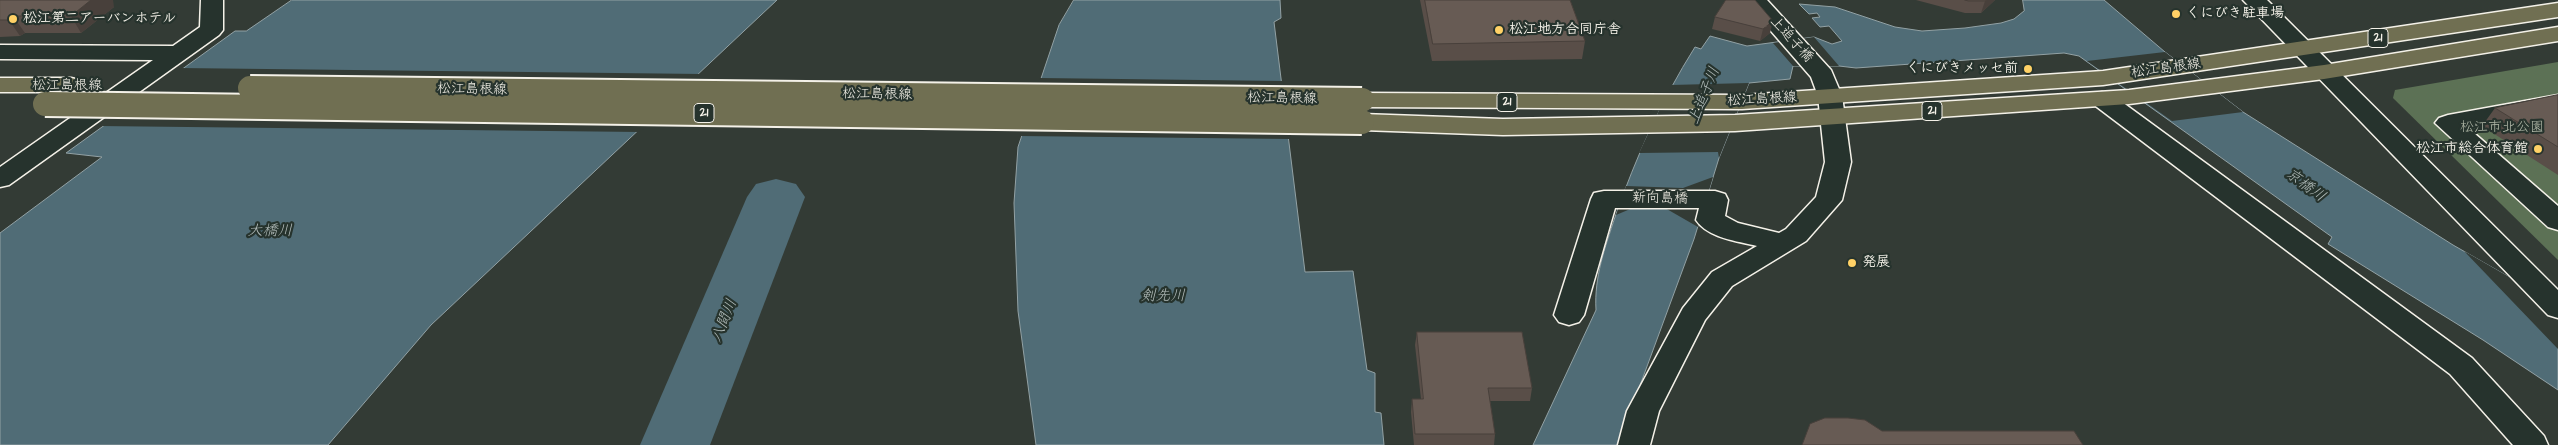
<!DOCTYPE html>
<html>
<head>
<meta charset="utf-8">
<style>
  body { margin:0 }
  canvas { display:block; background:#333b35 }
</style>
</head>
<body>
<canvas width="2558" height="445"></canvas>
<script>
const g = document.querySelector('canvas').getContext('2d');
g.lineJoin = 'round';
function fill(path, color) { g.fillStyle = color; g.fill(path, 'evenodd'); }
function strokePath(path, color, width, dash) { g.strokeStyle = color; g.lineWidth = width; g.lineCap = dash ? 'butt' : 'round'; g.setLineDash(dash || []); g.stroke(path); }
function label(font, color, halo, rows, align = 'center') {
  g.font = font + ' "Architects Daughter","Klee One",sans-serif'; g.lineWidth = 4.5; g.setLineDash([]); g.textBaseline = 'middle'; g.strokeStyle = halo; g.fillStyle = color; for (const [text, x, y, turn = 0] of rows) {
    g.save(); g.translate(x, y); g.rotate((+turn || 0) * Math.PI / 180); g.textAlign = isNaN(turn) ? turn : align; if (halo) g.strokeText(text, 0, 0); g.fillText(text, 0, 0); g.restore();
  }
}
const green = new Path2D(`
  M2558,62V260L2393,98L2395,90Z`);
const water = new Path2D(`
  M292,0H777L431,325L328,445H0V233L102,157L66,153L235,31H246Z
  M1074,0H1280L1281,18L1274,22L1305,272L1353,271L1367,370L1375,373V412L1381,413L1384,445H1036L1018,311L1014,203L1018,147L1059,25Z
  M2023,0H2104L2165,52L2243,112L2453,245L2558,305V390L2483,340L2328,244L2332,237L2079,56L2064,53L1856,68L1839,66H1793L1790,79L1749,83L1719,158L1694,239L1618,445H1533L1596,310C1594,277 1605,248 1615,217C1636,157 1661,101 1695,47L1701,49L1710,36L1747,46L1814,37L1832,44L1842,41L1829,26L1820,27L1812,18L1820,17L1817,13L1809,14L1799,4L1835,7L1895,27L1922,31L1965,28L2001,23L2014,19L2024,11Z`);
const pier = new Path2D(`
  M1814,37L1839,66H1793L1773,43Z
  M2165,52L2243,112L2172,121L2087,61Z
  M179,68L702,74L640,132L98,126Z
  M1040,78L1283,81L1291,139L1019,136Z
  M1749,83L1719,158L1718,152L1639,153L1671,85Z
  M1713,177L1698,227L1665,208L1635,207L1616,215L1626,186L1683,188Z
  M2464,251L2558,305V349Z`);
const river = new Path2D(`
  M776,179L796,184L805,197L710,445H640L747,197L756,184Z`);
const minor = new Path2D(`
  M201,0H223V30L219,35L9,185L0,187V167L153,60L0,59V45L173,46L200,27Z
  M1744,0H1767L1831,70L1842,96L1851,162L1842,200L1806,241L1732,286L1705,320L1659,411L1650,445H1618L1627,411L1683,308L1712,272L1757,246C1737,241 1708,238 1696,220L1699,208H1615L1584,315L1579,322L1569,325L1559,322L1554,315L1591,199L1594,193L1604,191H1715L1725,194L1728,200L1725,216L1738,223L1779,233L1786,229L1816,197L1825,162L1818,96L1811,77Z
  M2243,0H2267L2558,290V318L2548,315Z
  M2102,92L2111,94L2472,358L2544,436L2548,445H2513L2450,374L2093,104L2090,99L2093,94Z
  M2558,95V109L2467,127L2558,206V230L2548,227L2435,123L2439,118L2448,115Z`);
const major = new Path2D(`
  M2558,3V17L2103,85L1742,109L1362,107L1353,105L1350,100L1353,95L1362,93L1742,95L2103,71Z
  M2558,27V41L2324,79L2129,104L1735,131L1503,135L1362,130L1353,127L1349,122L1353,117L1362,114L1503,119L1735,115L2129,90L2324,65Z
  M0,78H71L80,80L83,85L80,90L71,92H0Z`);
const majorBridge = new Path2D(`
  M250,88L1362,100
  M45,104L1362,122`);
const wall = new Path2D(`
  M0,0L114,7L81,33H25L20,36L0,37Z
  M1420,0H1570L1585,41L1582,59L1432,61Z
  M1726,0L1770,33L1760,41L1712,29L1715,17Z
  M1916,0H1995L1981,13H1965Z
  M2558,95V175L2482,126L2495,108Z
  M1417,332L1532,388L1530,401H1490L1495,434L1494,445H1414L1411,412L1412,399H1421L1415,345Z`);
const shadedWall = new Path2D(`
  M91,0H113L114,7L81,33L71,16Z
  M1987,0H1995L1981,13L1985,1Z
  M13,16L25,33L20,36L9,20Z
  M1773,21L1770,33L1760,41L1763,29Z`);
const building = new Path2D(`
  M0,0H91L71,16H13L9,20H0Z
  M1425,0H1570L1585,41L1433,44Z
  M1726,0H1755L1773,21L1763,29L1715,17Z
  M1965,0H1987L1985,1H1969Z
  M2558,95V147L2495,108Z
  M1417,332H1522L1532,388H1488L1495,434H1415L1412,399H1423Z
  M1825,418H1848L1865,420L1882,431H2074L2083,445H1802L1810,424Z`);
const markers = [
  [2176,14,5,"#ffd166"],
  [13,19,5,"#ffd166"],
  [1499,30,5,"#ffd166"],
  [2028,69,5,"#ffd166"],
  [2538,149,5,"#ffd166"],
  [1852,263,5,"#ffd166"]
];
const shields = [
  [2378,38,20],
  [1507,102,20],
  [1932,111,20],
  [704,113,20]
];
const shieldNames = [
  ["21",2378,38],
  ["21",1507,102],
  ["21",1932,111],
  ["21",704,113]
];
const poiNames = [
  ["くにびき駐車場",2186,14],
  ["松江第二アーバンホテル",23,19],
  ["松江地方合同庁舎",1509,30],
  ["くにびきメッセ前",2018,69,"right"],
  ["松江市総合体育館",2528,149,"right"],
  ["発展",1862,263]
];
const streetNames = [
  ["上追子橋",1791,40,48],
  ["松江島根線",2166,69,-8],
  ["松江島根線",67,86],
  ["松江島根線",472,90,1],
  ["松江島根線",877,95,1],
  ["松江島根線",1282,99,1],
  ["松江島根線",1762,100,-3],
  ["新向島橋",1660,199,1]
];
const parkNames = [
  ["松江市北公園",2502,128]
];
const waterNames = [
  ["上追子川",1705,96,-68],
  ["京橋川",2305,186,36],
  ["大橋川",270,232],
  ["剣先川",1163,297],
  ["八間川",725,321,-68]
];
fill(green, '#5c7155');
fill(water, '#506c76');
strokePath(water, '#92a1a4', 1);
fill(pier, '#333b35');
fill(river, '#506c76');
strokePath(minor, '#f4f1e8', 3);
strokePath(major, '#f4f1e8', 3);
fill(minor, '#26332d');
fill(major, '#706f52');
strokePath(majorBridge, '#f4f1e8', 28, []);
strokePath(majorBridge, '#706f52', 24);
fill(wall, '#594e48');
fill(shadedWall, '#48403b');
fill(building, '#675b54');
strokePath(building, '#48403b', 1);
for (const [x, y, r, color] of markers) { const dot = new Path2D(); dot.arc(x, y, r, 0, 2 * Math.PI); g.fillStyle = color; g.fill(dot); strokePath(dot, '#26332d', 2); }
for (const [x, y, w] of shields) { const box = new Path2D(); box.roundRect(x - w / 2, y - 9.5, w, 19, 4); g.fillStyle = '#26332d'; g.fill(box); strokePath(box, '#f4f1e8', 1); }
label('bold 12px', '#f4f1e8', null, shieldNames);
label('bold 14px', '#f4f1e8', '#26332d', poiNames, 'left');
label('14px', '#f4f1e8', '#26332d', streetNames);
label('14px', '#b7bead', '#26332d', parkNames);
label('italic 15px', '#b2bcba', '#26332d', waterNames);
</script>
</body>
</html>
